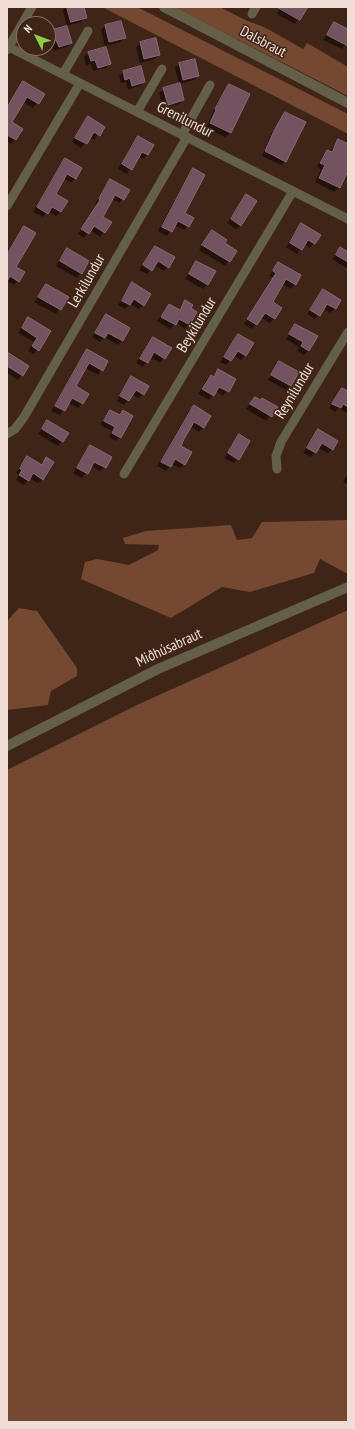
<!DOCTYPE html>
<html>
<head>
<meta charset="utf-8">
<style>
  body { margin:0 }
  #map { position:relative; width:355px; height:1429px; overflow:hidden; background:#3f2518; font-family:"PT Sans Narrow",sans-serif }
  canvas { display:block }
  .frame { position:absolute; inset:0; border:8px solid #f0ded6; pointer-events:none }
  .north { position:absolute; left:16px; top:16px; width:40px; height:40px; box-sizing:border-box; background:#3f2518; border:1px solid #866f64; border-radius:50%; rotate:312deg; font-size:11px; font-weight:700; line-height:16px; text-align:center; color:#f0ded6 }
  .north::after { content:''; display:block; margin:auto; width:14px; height:18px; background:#8dce44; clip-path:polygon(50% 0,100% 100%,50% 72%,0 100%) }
</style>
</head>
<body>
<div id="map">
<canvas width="355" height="1429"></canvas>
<div class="frame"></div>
<div class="north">N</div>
</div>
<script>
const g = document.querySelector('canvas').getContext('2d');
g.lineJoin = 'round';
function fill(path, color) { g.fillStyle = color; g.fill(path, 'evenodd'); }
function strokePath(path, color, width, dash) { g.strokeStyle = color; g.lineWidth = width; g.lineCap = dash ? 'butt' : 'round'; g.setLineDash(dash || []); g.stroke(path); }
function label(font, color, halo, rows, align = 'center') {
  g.font = font + ' "PT Sans Narrow",sans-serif'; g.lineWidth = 3; g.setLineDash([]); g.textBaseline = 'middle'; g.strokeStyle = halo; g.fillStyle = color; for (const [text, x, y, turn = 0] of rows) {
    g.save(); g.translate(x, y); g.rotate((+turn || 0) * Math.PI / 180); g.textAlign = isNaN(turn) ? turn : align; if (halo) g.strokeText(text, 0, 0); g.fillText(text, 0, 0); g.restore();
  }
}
const green = new Path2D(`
  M102,7H137L348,114V134Z
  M174,7H220L243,19L266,28L303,49L307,43L348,67V96Z
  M348,520V572L346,573L320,559L314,573L250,592L222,587L171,618L81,579L85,562L97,559L129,565L158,550L159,545L125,544L123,538L146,531L231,525L237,540L252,538L262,522Z
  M19,608L37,611L77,668V676L51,691L48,705L7,710V621Z
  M348,610V1422H7V770L139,704Z`);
const shadow = new Path2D(`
  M66,7H83L86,17L81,22L67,26L63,10Z
  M280,7H303L306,9L295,24L277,14Z
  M334,23L348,31V41L342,49L323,40Z
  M105,26L125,38L120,42L105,46L101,30Z
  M49,32L71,43L67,47L54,51L52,43L48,44Z
  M155,39L159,55L155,59L140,63L136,48L140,43Z
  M89,53L110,64L106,68L93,71L91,64L86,65L84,57Z
  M194,60L198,75L194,80L179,84L175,68L179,64Z
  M124,72L144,82L140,86L128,90L126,82L121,83L119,76Z
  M24,82L44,94L33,108L23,102L11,123L15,139L11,144L7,141V106Z
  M230,85L249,94L230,133L225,137L206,128L217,102Z
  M164,89L183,100L179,104L163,108L159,93ZM179,101V103L163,107V105Z
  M285,113L286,161L281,165L262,156L270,136Z
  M88,118L104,127L94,140L90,137L81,148L72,142Z
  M138,137L148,155L143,159L139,156L127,174L118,169L134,141Z
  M339,140L348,145V169L339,188L334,192L315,182L321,169L317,167L323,155L327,151L330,152Z
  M65,159L75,178L71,183L63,178L54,194L61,212L56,216L48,211L43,217L33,212L61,163Z
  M194,169L183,214L188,226L184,230L174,225L167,236L158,231L189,174Z
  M110,180L123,199L119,203L112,199L102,217L104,232L100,237L90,230L84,238L78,234L96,205L95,204L106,184Z
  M247,195L241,225L236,229L227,223Z
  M301,224L314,243L310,248L304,244L297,254L286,247Z
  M24,227L15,267L18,281L14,285L7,281V254Z
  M212,231L224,244L236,251L225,266L199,250Z
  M155,247L168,267L164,271L154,265L147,274L139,270Z
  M340,249L348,253V269L332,259Z
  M67,250L88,261L77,278L56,266Z
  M197,262L208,284L203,289L185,279Z
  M278,263L295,284L291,289L282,284L272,303L280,308L274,319L270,323L261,318L252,329L244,324L273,277L269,276Z
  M133,284L144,305L139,309L130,304L125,309L118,305Z
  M46,285L67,297L56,314L34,302Z
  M323,290L335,308L330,313L323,308L315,319L307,314Z
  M185,302L189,309V324L185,329L176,323L170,329L157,321L169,305L179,310Z
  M106,315L122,340L118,345L104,337L100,342L92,337Z
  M28,318L50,332L34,354L28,351L34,342L18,333Z
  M296,325L309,350L304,355L297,351L299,347L286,339Z
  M238,335L245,355L241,360L234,355L226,365L220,362Z
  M154,338L164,358L160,363L150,357L143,367L136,363Z
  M87,351L107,362L98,375L85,368L75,387L82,404L78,408L68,403L60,415L51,411L83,355Z
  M7,355L22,375L18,380L7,373Z
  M279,362L290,385L286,390L268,380Z
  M218,371L234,380L223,396L216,391L209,400L198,394L206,380L211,376L213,377Z
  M131,378L143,394L139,398L132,395L124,405L117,401Z
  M342,389L348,392V414L339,408L335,412L329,408Z
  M255,398L276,407L266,421L246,409Z
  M194,406L203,427L199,432L190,426L179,446L184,464L180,468L172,464L166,471L157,466L189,411Z
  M110,411L119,416L123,412L120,437L116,441L109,437L112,431L100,425Z
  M47,421L62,441L58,446L38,434Z
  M318,430L332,449L328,453L318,448L311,457L303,453Z
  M90,446L105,467L100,471L91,466L82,478L73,473Z
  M227,453L237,460L234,463L224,458Z
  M27,458L40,465L47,458L43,479L38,483L29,478L24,485L16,480L19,475L16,473Z
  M348,473V485L343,482Z`);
const building = new Path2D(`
  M67,7H84L87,18L71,22Z
  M277,7H308L300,20Z
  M121,21L126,38L109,42L105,25Z
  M334,22L348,29V46L327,35Z
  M67,26L72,43L59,47L56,40L52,41L49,31Z
  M156,38L160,55L144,59L140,42Z
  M106,47L111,64L98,68L95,60L91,61L88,52Z
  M195,59L199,76L183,80L179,63Z
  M141,66L145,82L132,86L130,78L125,80L123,71Z
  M23,81L45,94L39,104L27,97L12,122L23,129L16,140L7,135V108Z
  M180,83L184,100L168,105L163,88Z
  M229,84L250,94L231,133L210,123L216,110L215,109Z
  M285,112L306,122L286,162L265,151L274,131Z
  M88,116L105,127L100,136L94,132L87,144L75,138Z
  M138,136L154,145L148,155L142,152L132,170L122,164Z
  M338,139L348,144V171L340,188L319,178L325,165L320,163L327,150L332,152Z
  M65,158L82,168L76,179L67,174L56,194L68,201L61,212L52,207L48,214L37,207Z
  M193,168L205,175L185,213L194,218L189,227L178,221L172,232L162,227Z
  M110,179L130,190L124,200L115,195L103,217L112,222L105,233L94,226L89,234L81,229L100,200L99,199Z
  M246,194L257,201L241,226L231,219Z
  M301,223L321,235L315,244L308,240L302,250L290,243Z
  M24,226L36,233L16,267L25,272L19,282L10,276L7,282V255Z
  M212,230L227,240L225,243L237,251L230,262L202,245Z
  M155,246L175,257L169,268L158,261L152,271L143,265Z
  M340,247L348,252V262L336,255Z
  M67,248L89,261L82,274L60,261Z
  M196,261L216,271L208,285L189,274Z
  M278,262L301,275L296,285L286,279L273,302L282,308L275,319L265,313L257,325L247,319L276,273L273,271Z
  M132,282L151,294L144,306L134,299L130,305L122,301Z
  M46,284L69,297L61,310L38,297Z
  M323,289L341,300L336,309L327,304L320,316L310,310Z
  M185,300L193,305L191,308L197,312L190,325L179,319L176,325L161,317L169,304L180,310Z
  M106,314L130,328L123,341L108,333L105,338L95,333Z
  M28,317L51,331L39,351L32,346L37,338L22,328Z
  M295,324L318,336L309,351L301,346L303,342L289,334Z
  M238,334L254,343L246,356L238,351L231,361L224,357Z
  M153,337L172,348L165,359L154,352L148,363L140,359Z
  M87,349L108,361L103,371L89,363L76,386L89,394L83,404L72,398L65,411L55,406Z
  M7,352L29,366L23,376L7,366Z
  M279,361L299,372L291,386L271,375Z
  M218,369L236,379L229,392L219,387L214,396L202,389L211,375L214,377Z
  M131,376L149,386L144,395L136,390L129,401L120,396Z
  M342,388L348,391V407L343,404L341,408L332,404Z
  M255,397L261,400L262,398L278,407L272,417L250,404Z
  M194,405L211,416L204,428L194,422L184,439L181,446L192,452L185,465L175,459L171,467L161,462Z
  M110,410L120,415L123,410L133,416L121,438L112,433L115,427L104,421Z
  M47,420L69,433L63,442L42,429Z
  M318,429L338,441L333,450L322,443L316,453L307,448Z
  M239,434L250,441L239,460L228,453Z
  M90,445L112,457L106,468L94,462L88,474L77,468Z
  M27,456L42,465L46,457L54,462L43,480L33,473L29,481L19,475L22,470L20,469Z`);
const minor = new Path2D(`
  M252,14L256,7
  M9,47L348,219
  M7,50L32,7
  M63,74L88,31
  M137,112L162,69
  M182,135L210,85
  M7,206L80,83
  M7,434L15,429L24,417L187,137
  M277,469L276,456L281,442L348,332
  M124,474L293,191`);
const tertiary = new Path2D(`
  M164,7L348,103
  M7,746L158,669L348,587`);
const streetNames = [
  ["Dalsbraut",263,42,28],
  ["Grenilundur",185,120,27],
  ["Lerkilundur",87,281,-60],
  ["Beykilundur",197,325,-59],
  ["Reynilundur",295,391,-59],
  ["Miðhúsabraut",169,648,-25]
];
fill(green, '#744831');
fill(shadow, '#0007');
fill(building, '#72535f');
strokePath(building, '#886874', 1);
strokePath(minor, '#645f49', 9);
strokePath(tertiary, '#645f49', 10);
label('15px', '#f0ded6', '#3f2518', streetNames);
</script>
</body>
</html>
